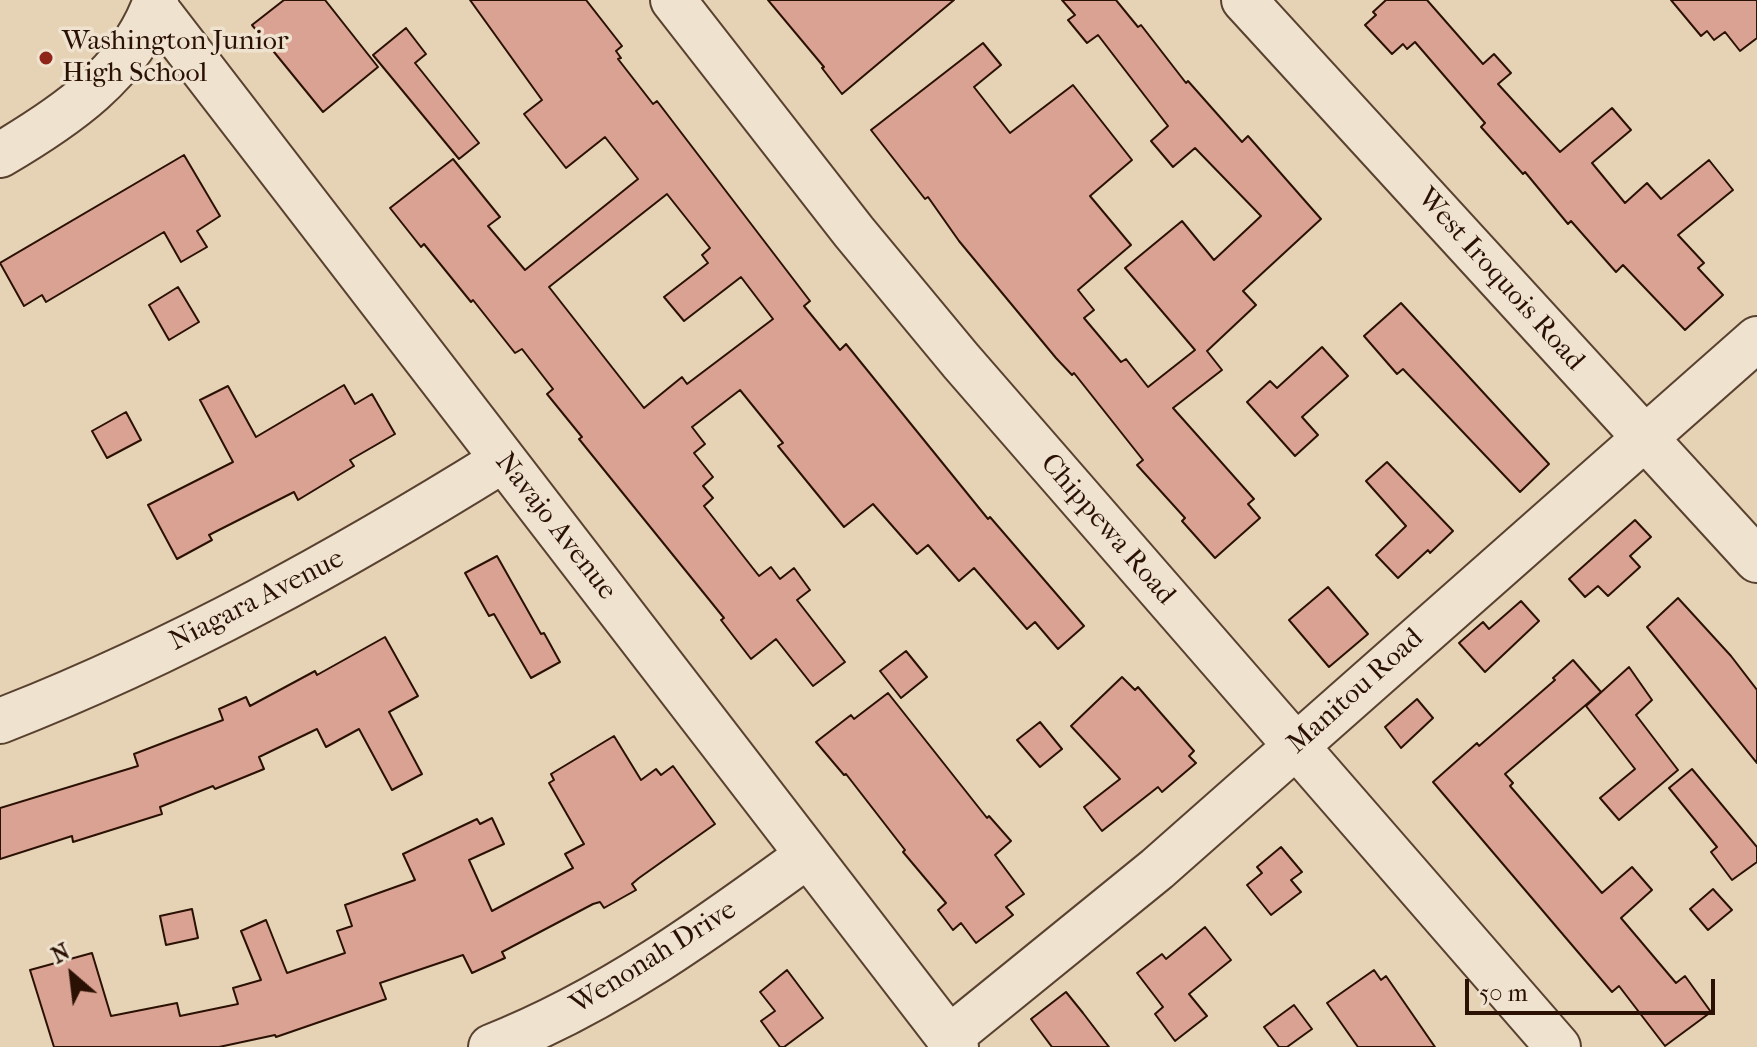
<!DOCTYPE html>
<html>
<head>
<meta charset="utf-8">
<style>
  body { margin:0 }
  #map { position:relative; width:1757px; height:1047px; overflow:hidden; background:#e6d2b5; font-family:"IM FELL French Canon",serif }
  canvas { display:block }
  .north { position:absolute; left:32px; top:935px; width:80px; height:80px; -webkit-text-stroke:6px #efe2cf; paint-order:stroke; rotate:332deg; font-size:22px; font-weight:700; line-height:32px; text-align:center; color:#2a1104 }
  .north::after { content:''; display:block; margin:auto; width:28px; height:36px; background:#2a1104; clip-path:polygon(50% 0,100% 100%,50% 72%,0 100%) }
  .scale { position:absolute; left:1465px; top:979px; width:250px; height:36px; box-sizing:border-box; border:4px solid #2a1104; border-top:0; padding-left:10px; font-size:24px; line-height:28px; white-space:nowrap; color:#2a1104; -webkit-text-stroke:6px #efe2cf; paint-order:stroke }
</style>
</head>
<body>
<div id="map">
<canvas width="1757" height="1047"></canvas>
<div class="north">N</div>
<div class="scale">50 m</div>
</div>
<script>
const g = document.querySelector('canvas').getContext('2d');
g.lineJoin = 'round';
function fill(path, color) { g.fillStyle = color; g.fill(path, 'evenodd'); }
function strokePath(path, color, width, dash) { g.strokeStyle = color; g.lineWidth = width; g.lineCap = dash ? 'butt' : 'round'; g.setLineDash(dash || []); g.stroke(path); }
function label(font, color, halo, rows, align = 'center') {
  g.font = font + ' "IM FELL French Canon",serif'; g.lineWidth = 7; g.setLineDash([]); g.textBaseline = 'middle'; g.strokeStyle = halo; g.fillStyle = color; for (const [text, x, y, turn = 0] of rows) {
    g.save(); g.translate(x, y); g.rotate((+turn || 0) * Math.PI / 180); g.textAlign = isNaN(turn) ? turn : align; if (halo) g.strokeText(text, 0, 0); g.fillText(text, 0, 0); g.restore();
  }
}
const building = new Path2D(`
  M284,0H325L378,67L323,112L252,25Z
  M470,0H586L622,46L616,51L621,58L618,59L653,104L657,101L810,301L804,306L840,350L846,344L988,519L990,517L1084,626L1058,649L1035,622L1027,629L974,568L959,581L928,545L917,554L873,504L844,527L778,446L783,443L740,390L692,427L705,444L694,453L713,477L703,486L713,498L704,506L759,576L771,567L780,579L794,568L810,590L797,600L845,662L813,686L776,639L751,659L721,620L724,618L579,439L582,437L547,394L553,389L522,349L515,353L473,300L471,302L424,244L421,247L390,208L453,159L500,217L488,226L525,270L638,179L605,137L566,168L524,114L542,100ZM667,194L710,248L702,255L708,263L664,297L684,321L741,277L773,319L687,384L682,377L644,408L549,287Z
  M768,0H954L842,94L822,68L824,67Z
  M1062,0H1116L1138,27L1141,25L1186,83L1188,81L1242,142L1248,136L1321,219L1243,291L1256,305L1207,351L1222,370L1173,408L1254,499L1248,504L1260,518L1215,558L1182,521L1185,518L1137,465L1143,460L1074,373L1072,375L1056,358L959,241L928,197L925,199L871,130L983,43L1001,65L974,87L1010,133L1073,85L1132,160L1090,196L1131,245L1078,290L1094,310L1084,318L1121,362L1126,359L1148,387L1195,350L1125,268L1182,221L1214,260L1261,216L1195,148L1173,167L1151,141L1168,126L1098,35L1087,43L1068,20L1075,15Z
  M1386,0H1427L1483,64L1494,54L1511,73L1498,84L1560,152L1612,108L1631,130L1592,163L1625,203L1647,183L1661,199L1709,160L1733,190L1678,235L1704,263L1698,268L1723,295L1685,330L1623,265L1616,272L1571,221L1568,224L1525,172L1523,174L1481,127L1485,123L1415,42L1407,49L1403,44L1392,54L1365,25L1376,15L1373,12Z
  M1671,0H1757V38L1740,51L1725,32L1714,40L1707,31L1701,36Z
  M406,28L426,54L415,63L479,143L459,159L373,55Z
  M184,155L220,216L197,231L207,247L181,262L164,232L46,302L42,295L24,306L0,263Z
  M178,287L199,322L169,340L149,305Z
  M1401,303L1549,464L1520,492L1403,369L1397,374L1364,336Z
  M1322,347L1348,376L1302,417L1318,435L1295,456L1247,402L1270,381L1277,388Z
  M344,385L355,404L372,394L395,434L350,460L354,466L298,500L294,492L209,535L212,540L177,559L148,505L233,462L200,400L228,386L256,437Z
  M126,412L141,440L107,458L92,431Z
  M1387,462L1453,531L1430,553L1428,550L1398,578L1376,555L1406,526L1366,481Z
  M1635,520L1651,537L1630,556L1640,567L1608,596L1598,586L1585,597L1569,579Z
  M497,556L541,634L544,633L560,662L531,678L494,614L489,616L465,573Z
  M1328,587L1368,634L1329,667L1289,620Z
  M1678,598L1731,656L1757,690V763L1647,627Z
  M1521,601L1539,621L1485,672L1459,643L1483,622L1489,629Z
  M385,637L418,696L389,712L422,774L392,790L359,729L326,747L317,729L259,757L264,769L215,789L213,786L160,807L162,814L73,842L72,836L0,859V808L138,766L134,754L223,720L219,709L246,697L250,706L315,671L317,675Z
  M906,651L927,677L901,698L880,671Z
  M1573,660L1601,692L1505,774L1513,783L1510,786L1602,893L1632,867L1652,890L1621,918L1676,983L1685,976L1711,1012L1665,1046L1619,986L1612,992L1433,782L1477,743L1479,746L1555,680L1553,678Z
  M1629,667L1652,700L1636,715L1678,770L1619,820L1600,798L1635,769L1586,706Z
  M1122,677L1135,690L1138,687L1194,751L1189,756L1196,763L1162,792L1158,787L1102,831L1084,807L1120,779L1071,726Z
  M888,693L987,818L989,816L1011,841L995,855L1024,894L1006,907L1013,915L976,943L961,923L953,930L938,910L946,903L903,852L905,850L846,774L844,775L816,742L851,715L854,719Z
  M1417,699L1433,718L1401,748L1385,727Z
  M1040,722L1062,749L1040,767L1017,740Z
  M614,736L641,780L656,769L661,775L673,766L715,824L639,878L632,884L636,890L604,908L600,902L593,904L502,952L505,958L472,973L463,955L380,983L386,999L276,1037L275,1035L219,1047H54L30,970L92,953L111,1016L177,1003L180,1016L238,1004L233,988L261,980L241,931L266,920L287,973L345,953L337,931L352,926L345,905L415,880L403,854L477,819L480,824L492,818L504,844L469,860L492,911L573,868L565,854L584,844L549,783L554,780L551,774Z
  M1692,769L1757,847V862L1732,880L1711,852L1717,847L1669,788Z
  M1281,847L1302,872L1291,880L1301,892L1271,915L1247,885L1262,873L1257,867Z
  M1713,889L1732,910L1708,930L1690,909Z
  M192,909L198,938L166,945L160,916Z
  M1205,927L1231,960L1189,994L1207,1016L1175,1041L1155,1014L1163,1007L1137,973L1162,954L1166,959Z
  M787,970L823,1018L784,1047H780L761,1021L775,1011L760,992Z
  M1374,970L1381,980L1386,976L1435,1047H1358L1327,1003Z
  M1066,992L1083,1013L1109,1047H1052L1031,1019Z
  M1294,1005L1312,1029L1287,1047H1279L1264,1027Z`);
const minor = new Path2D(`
  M673,0L854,232L961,361L1558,1047
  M1244,0L1757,560
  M154,6L956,1047
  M0,155C63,118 131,73 156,0
  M0,721C177,652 342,560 503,460
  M949,1038L1157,869L1757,339
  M491,1047C608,1001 708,928 808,855`);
const markers = [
  [46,58,8,"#8f2418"]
];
const poiNames = [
  ["Washington Junior",62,42],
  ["High School",62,74]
];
const streetNames = [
  ["West Iroquois Road",1500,280,48],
  ["Navajo Avenue",555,527,52],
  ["Chippewa Road",1107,530,49],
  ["Niagara Avenue",257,601,-27],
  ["Manitou Road",1356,692,-42],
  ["Wenonah Drive",654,958,-32]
];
fill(building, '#daa292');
strokePath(building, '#2a1104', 2);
strokePath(minor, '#594130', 48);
strokePath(minor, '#efe2cf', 44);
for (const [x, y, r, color] of markers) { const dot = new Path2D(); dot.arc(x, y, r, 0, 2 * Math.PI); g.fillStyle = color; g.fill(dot); strokePath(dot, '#efe2cf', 3); }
label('28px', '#2a1104', '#efe2cf', poiNames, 'left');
label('28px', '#2a1104', '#efe2cf', streetNames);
</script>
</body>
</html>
